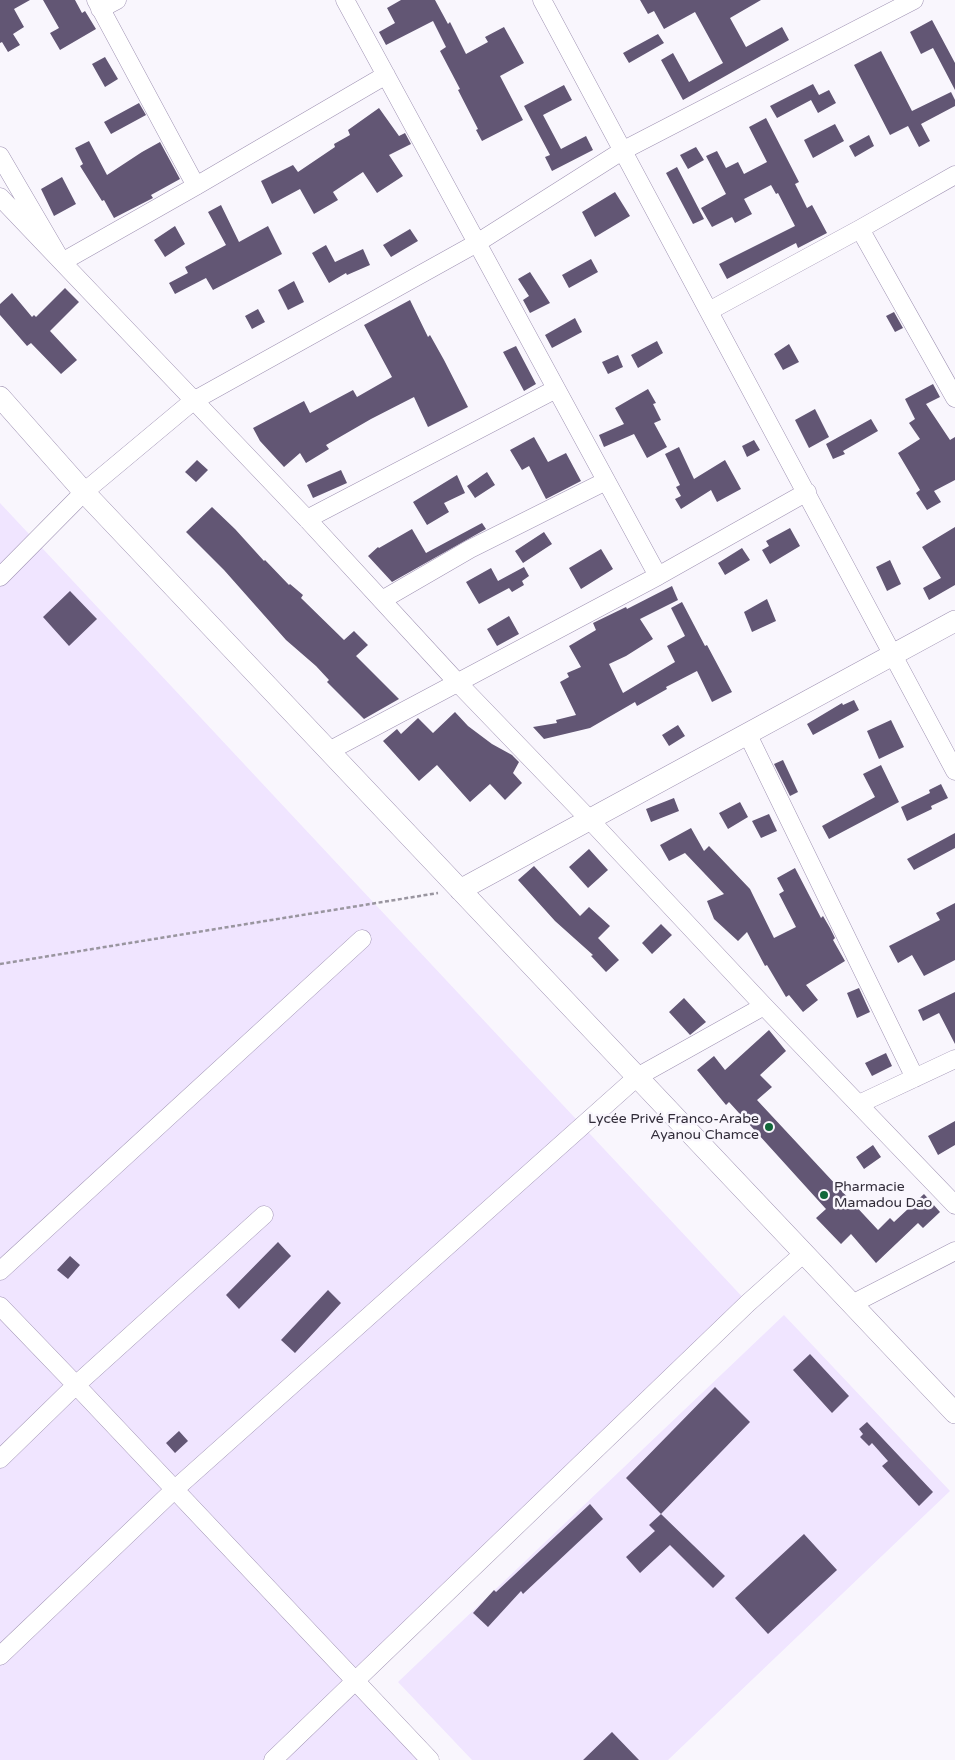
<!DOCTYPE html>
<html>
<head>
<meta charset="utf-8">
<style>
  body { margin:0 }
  canvas { display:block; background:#f9f6fd }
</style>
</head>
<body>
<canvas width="955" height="1760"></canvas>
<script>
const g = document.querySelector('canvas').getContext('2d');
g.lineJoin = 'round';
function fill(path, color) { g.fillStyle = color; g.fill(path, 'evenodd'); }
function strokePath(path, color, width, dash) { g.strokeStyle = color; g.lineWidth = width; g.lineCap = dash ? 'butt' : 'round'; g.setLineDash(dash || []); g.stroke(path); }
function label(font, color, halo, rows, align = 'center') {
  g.font = font + ' "Varela Round",sans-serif'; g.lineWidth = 5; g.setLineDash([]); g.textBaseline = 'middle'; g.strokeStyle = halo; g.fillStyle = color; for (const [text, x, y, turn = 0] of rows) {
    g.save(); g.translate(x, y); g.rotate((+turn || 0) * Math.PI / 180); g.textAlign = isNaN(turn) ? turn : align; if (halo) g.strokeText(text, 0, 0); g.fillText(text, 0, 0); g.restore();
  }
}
const built = new Path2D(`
  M0,503L748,1303L356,1681L430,1760H0Z
  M784,1315L950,1491L668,1760H472L398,1682Z`);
const building = new Path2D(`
  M0,0H30L14,9L24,27L13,34L20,45L8,52L2,42L0,43Z
  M43,0H75L82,13L85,11L96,29L60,50L50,33L59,28Z
  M401,0H435L448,24L450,22L466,54L488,42L485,37L504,27L524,63L500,76L523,120L482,141L476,130L478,129L458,90L460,89L440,51L446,47L433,21L386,45L379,32L395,23L387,8Z
  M640,0H761L730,18L746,47L782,27L789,40L683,100L661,60L673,53L689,82L723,63L695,12L664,29L654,11L648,14Z
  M932,20L955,63V90L933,48L921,54L910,32Z
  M658,34L664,43L629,63L623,53Z
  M881,51L912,111L951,92L955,100V106L921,124L930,141L919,147L908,126L890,135L854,65Z
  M105,57L118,79L105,87L92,64Z
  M813,84L819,95L829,90L836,103L818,113L811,100L777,118L770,106Z
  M564,85L572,100L543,115L561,149L586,136L593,150L552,171L545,157L550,155L524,106Z
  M139,103L146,115L111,134L104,122Z
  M379,108L399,136L405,133L411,144L389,155L403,176L377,193L363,172L333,192L338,200L314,214L300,189L272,204L261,181L293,165L298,172L335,147L334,144L350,135L348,130Z
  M766,118L799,182L795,184L807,208L812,205L827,233L798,248L796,243L727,279L719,264L795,226L778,193L776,194L771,185L744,199L752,214L735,223L732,217L712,227L701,208L726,194L706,156L717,151L726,168L738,162L744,174L767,162L749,127Z
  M835,124L844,141L813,158L804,140Z
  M869,135L874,146L855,157L849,146Z
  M89,141L107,175L142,152L160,142L180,179L151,195L153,198L114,218L104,200L102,201L80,166L83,164L75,148Z
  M696,147L704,160L688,169L680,155Z
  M677,167L704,219L693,224L666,173Z
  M62,177L76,204L54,216L41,189Z
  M615,192L630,216L595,237L582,212Z
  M221,205L239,242L268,226L282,254L213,290L206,278L175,294L169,283L188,273L185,267L226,245L208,212Z
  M175,226L185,244L165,257L154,240Z
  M410,229L418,241L391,257L383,245Z
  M326,245L335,262L363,249L370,265L347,275L346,273L329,283L312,253Z
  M591,259L598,272L569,288L562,275Z
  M530,272L550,303L530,313L523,300L529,296L518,279Z
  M294,281L304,302L288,310L278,290Z
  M65,288L79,302L50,331L77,360L61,374L31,343L27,346L0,315V304L12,293L32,317L34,315L36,317Z
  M410,300L428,337L430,335L444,360L468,407L428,427L414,397L371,419L326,445L329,449L306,463L300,453L284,467L260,441L253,428L304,401L310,413L353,390L357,397L392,377L364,325Z
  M258,309L265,322L252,329L245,316Z
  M894,312L903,328L895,332L886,316Z
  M575,318L582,332L552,348L545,335Z
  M657,341L663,353L638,368L631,355Z
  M789,344L799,362L783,370L774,354Z
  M516,346L536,384L524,391L503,352Z
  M618,355L623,367L608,374L602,362Z
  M933,384L940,397L926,404L950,440L955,437V480L934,491L941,502L927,510L916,493L920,490L898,453L920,439L909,423L915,419L905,399Z
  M648,389L656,403L653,404L661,420L654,423L667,447L647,458L634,434L604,447L599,435L624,424L615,408Z
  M815,409L829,437L809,448L795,420Z
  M871,419L878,431L843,451L845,454L833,459L826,444Z
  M534,437L548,462L566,453L581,481L546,499L529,466L522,470L510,450Z
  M754,440L760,450L747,457L742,446Z
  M679,447L694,479L725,460L741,489L717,502L711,490L681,509L675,499L681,496L676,487L680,485L665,454Z
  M197,460L208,470L196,482L185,472Z
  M341,470L347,483L313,498L307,485Z
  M487,472L495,485L475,498L467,486Z
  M457,475L465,493L444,503L449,512L427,525L413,502Z
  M212,507L235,529L264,561L265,560L289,585L290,584L303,595L301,598L344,640L354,631L368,645L356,656L399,699L364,719L327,682L329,680L316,666L286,640L224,570L186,532Z
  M482,523L486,529L392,582L368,556L378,547L379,548L412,529L426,553Z
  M955,527V585L929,600L923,588L941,578L922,547Z
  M790,528L800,546L770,564L762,550L769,546L766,541Z
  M544,532L552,544L523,563L515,551Z
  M742,548L750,560L725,575L718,563Z
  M601,549L613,569L581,589L569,568Z
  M890,560L901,584L887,591L876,567Z
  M524,567L529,576L522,581L524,585L512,592L509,588L479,604L466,582L491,568L498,581Z
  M672,586L678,600L640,619L653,639L626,656L609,664L623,693L675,662L667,646L685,636L671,608L682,602L705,646L707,645L732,692L712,702L697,671L666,687L667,689L637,706L635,702L590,728L544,739L533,727L557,723L556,720L576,715L560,682L569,677L567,673L581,667L569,646L596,630L593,623L626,607L627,609Z
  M70,591L97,619L69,646L43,617Z
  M767,599L776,621L752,632L744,612Z
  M509,616L519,634L497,646L487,629Z
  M854,700L859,710L813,735L807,724L842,703L843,705Z
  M455,712L468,726L492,744L512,755L519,762L513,773L522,783L505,800L490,784L470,802L437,765L419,781L383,741L397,729L401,734L418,718L433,733Z
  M891,720L904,747L879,759L867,731Z
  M678,725L685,736L669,746L662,735Z
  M783,760L798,792L790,796L774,764Z
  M881,765L899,802L829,839L822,826L875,797L863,774Z
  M941,784L948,798L931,806L932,809L907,821L901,807L930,793L929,790Z
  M674,798L679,811L651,822L646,809Z
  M740,802L748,817L728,829L719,813Z
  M769,814L777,831L761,838L752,821Z
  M691,828L704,851L709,846L750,889L774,938L796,927L779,894L784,891L777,878L795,868L821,918L823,916L830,928L835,938L833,940L845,961L806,985L818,1000L803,1012L789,995L786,997L767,965L765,966L747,932L738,941L714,919L707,901L724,894L685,853L669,861L660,845Z
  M955,833V848L914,870L907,859Z
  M589,849L608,870L588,888L569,867Z
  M534,866L580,916L589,907L610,926L598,938L619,960L606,972L591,956L593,955L555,921L518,880Z
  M955,903V960L924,976L912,955L898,963L889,946L940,920L936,913Z
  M661,924L672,935L652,954L642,943Z
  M859,988L870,1012L857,1018L847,993Z
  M955,992V1044L939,1013L923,1021L918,1010Z
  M684,998L706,1022L690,1035L669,1012Z
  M769,1030L786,1051L760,1075L772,1087L757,1100L878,1230L890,1218L894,1222L924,1194L940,1212L923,1228L918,1223L876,1263L851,1234L841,1244L816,1218L826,1209L729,1102L726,1105L697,1070L714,1056L725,1070Z
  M886,1053L892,1066L872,1076L865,1063Z
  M955,1121V1145L938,1155L928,1136Z
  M873,1145L881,1157L864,1169L856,1157Z
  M278,1242L291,1256L239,1309L226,1295Z
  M70,1256L80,1265L68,1279L57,1270Z
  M328,1290L341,1303L295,1353L281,1340Z
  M810,1354L849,1396L832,1413L793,1370Z
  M715,1387L750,1422L661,1514L626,1478Z
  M867,1422L933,1492L919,1506L882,1466L888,1461L872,1443L869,1446L860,1437L863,1434L859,1429Z
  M179,1431L188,1441L175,1453L166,1443Z
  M590,1504L603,1519L523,1594L521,1591L488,1627L473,1613L494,1590L496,1592Z
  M661,1514L725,1576L713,1588L670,1545L640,1573L626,1557L655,1531L649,1525Z
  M804,1534L837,1570L768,1634L735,1598Z
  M612,1732L639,1760H583Z`);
const path = new Path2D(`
  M0,964L438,893`);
const minor = new Path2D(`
  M96,0L196,186
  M345,0L658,576
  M542,0L955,771
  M100,9L117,0
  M0,156L62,262L196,186L386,75
  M0,197L307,519L457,682L589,819L764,1006L955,1205
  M860,229L955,398
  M709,311L860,229L955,175
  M307,519L556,389
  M0,577L84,492L193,401L477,243L622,151L914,0
  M382,600L470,549L606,481
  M747,733L915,1078
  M329,751L658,576L807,492
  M859,1104L955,1059
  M0,1271L362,939
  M852,1304L955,1251
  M0,1306L76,1385L430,1760
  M0,1459L76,1385L264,1215
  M0,1656L174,1490L637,1077L764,1006
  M273,1760L748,1303L804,1253`);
const tertiary = new Path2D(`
  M0,397L84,492L955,1413
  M460,890L955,621`);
const markers = [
  [769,1127,5,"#116739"],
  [824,1195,5,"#116739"]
];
const poiNames = [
  ["Lycée Privé Franco-Arabe",759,1119],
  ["Ayanou Chamce",759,1135],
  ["Pharmacie",834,1187,"left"],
  ["Mamadou Dao",834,1203,"left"]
];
fill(built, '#f0e5ff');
fill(building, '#625674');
strokePath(minor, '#9f92b3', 19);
strokePath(tertiary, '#9f92b3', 22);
strokePath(path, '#99959f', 2.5, [4, 2.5]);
strokePath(minor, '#fff', 18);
strokePath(tertiary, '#fff', 21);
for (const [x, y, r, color] of markers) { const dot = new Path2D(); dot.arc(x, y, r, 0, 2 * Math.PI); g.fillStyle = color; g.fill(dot); strokePath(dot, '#f9f6fd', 2); }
label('14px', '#312c39', '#f9f6fd', poiNames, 'right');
</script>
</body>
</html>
